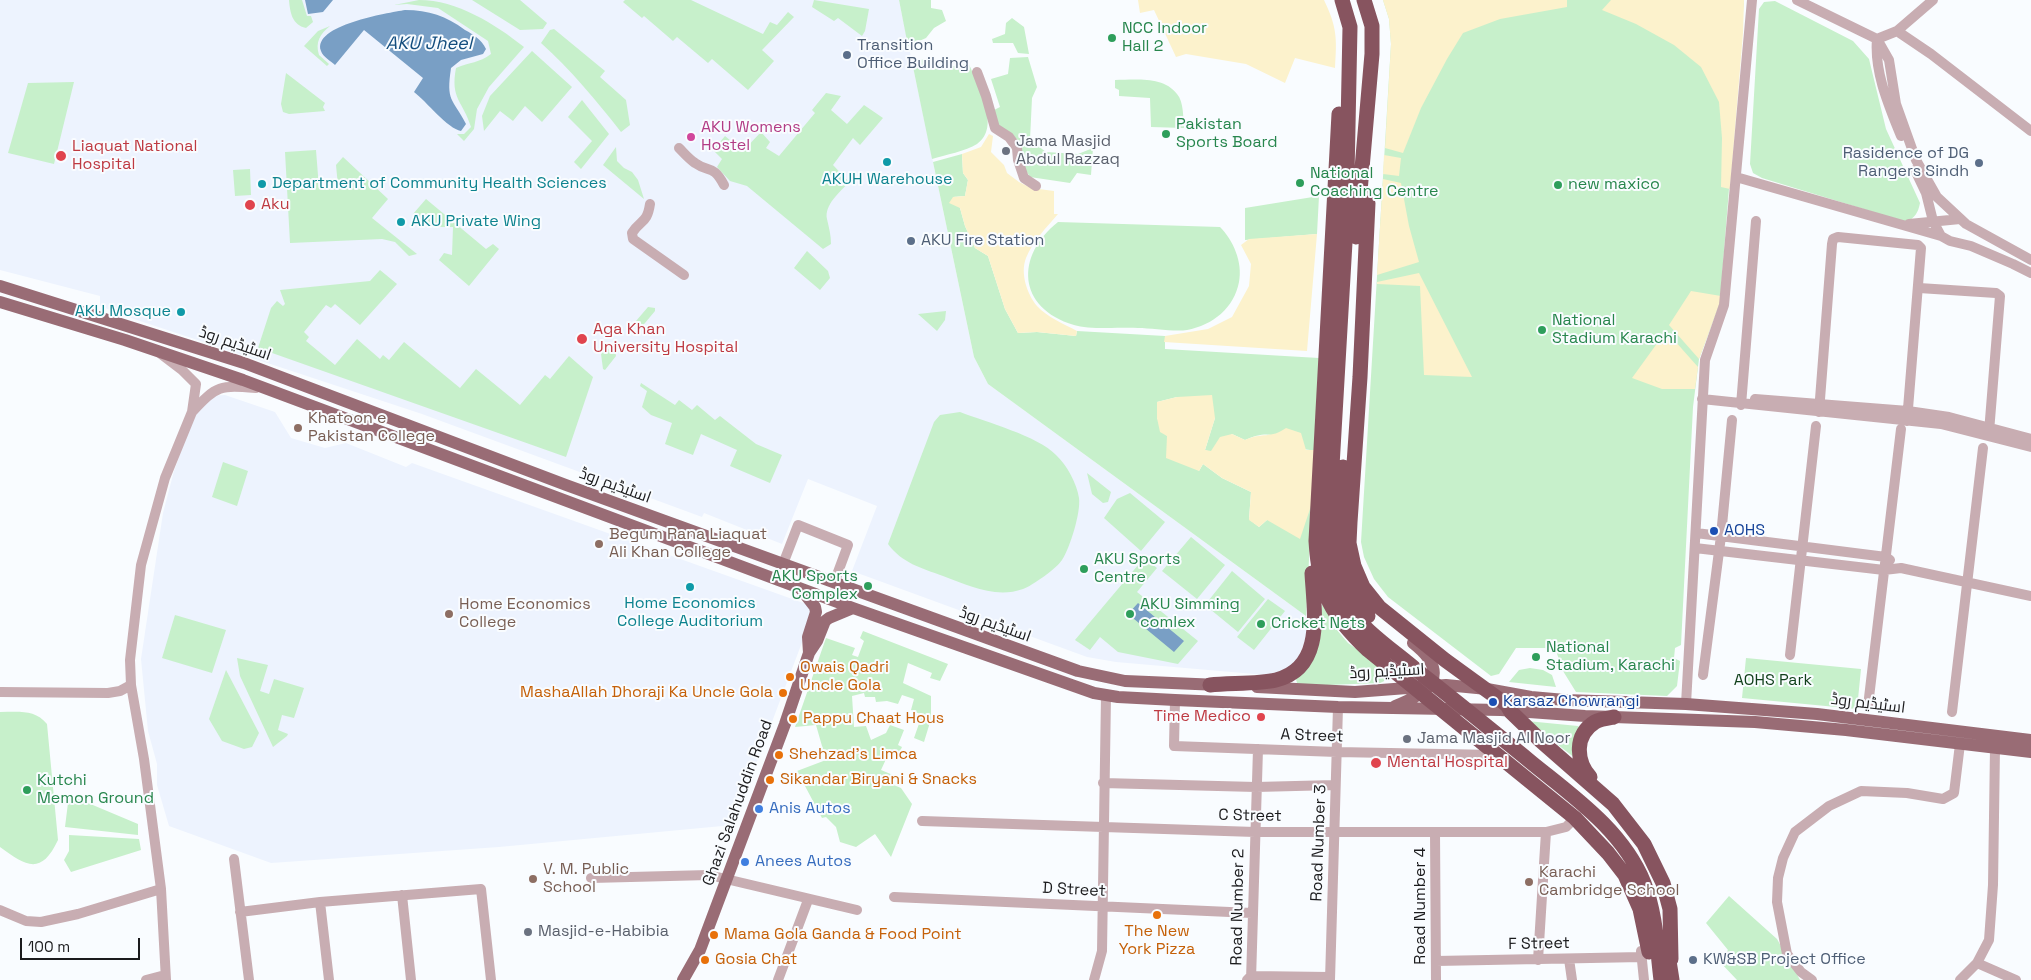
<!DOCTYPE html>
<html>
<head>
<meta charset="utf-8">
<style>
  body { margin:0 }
  #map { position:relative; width:2031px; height:980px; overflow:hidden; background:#f9fcff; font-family:"Space Grotesk",sans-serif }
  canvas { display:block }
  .scale { position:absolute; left:20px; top:938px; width:120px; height:22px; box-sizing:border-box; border:2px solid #1b1b1d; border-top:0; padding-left:6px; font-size:15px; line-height:18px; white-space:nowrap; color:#1b1b1d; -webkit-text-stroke:4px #f9fcff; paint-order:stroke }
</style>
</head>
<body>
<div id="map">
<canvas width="2031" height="980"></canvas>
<div class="scale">100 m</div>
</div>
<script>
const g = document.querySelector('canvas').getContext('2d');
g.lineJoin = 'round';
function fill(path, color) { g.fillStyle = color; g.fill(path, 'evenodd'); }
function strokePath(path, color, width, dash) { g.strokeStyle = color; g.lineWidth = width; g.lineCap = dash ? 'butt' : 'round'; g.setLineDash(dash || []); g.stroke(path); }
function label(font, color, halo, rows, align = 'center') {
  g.font = font + ' "Space Grotesk",Cairo,sans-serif'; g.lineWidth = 4; g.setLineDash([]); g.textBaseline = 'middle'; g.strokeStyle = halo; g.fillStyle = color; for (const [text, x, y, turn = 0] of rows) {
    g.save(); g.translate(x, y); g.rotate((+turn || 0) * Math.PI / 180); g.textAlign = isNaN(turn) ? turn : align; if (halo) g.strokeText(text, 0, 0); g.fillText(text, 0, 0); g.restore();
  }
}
const built = new Path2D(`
  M0,0H899L974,357L988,384L1306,616V639L1298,658L1290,669L1266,675L1116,662L1087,657L852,571L877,506L808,479L782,544L704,513L702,517L422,414L134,319L100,306V296L0,270Z
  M225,395L275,412L291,438L325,448L346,443L406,467L412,463L809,605L812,616L733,825L499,847L271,863L169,826L157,785V764L148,731L141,659L163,513L174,471L195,411L207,396Z`);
const green = new Path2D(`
  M289,0H302L307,16H311L313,22L306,28C292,25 290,12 289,0Z
  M419,0C457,0 495,24 524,47L489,87L477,109L474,129L464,141L457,134H464L471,127C463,101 450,99 456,68C470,62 479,63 491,54L488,41L438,8L407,4L394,5Z
  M472,0H520L547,23L543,29L520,30Z
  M625,0H691L763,34L770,22L777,25L788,12L794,17L762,50L774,61L748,90L712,59L708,63L677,37L673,41L644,16L642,18L623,2Z
  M814,0L869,9L865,31L862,36L838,18L834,21L812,7Z
  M899,0H931V8L942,10L946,21L934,28L926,38L908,46Z
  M1383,0H1744L1720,302L1699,359L1693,407L1681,645L1675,648L1674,658L1680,661L1677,686L1667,696L1576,692L1563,671L1555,648H1516L1499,674L1491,676L1388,597L1374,579L1364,557L1361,542L1391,44L1389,19Z
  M1775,1L1853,41L1869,59L1886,129L1920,203C1918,213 1915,218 1906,222L1762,178L1753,173L1750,164L1759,9L1764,2Z
  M1012,18L1024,27L1029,54L1018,53L1013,43H993L992,39L1005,34L1006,23Z
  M330,26C320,34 315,42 319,55L329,64L327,66L304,46L318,31Z
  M554,29L605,71L600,77L626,100L630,125L621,132C596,100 571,70 541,43L550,30Z
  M532,51L572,87L542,122L525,106L513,121L500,111L484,131L482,116L490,96Z
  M1028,57L1037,87L1032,98L1030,140L1046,152L1078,154L1093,148L1091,175L1077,173L1070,183L1030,177L998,126L994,110L1000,107L991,79L1008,74L1010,58Z
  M925,59L930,69L969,64C977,84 1002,127 977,144C966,151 945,155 932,159L912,62Z
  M286,73L325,103L323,107L325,111L289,114L283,112L281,104Z
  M1115,80C1135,80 1163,76 1177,94C1184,102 1183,118 1184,128L1151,127L1150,98L1119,96V90L1115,88Z
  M74,82L54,164L8,153L28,83Z
  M826,93L841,96L831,110L847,124L864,105L883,118L860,145L853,138L833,165L849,182C840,192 824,205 827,219C829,228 831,235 831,244L823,249L747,186L730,181L717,167L722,159L713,150L725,136L743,151L761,132L770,142L766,148L779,156L815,113L812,110Z
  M582,100L609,134L581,169L574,162L592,141L568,117Z
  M616,147L617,161L624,168L632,172L638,180L644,199L603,165Z
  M316,150L319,188L338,186L336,165L343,157L388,199L372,218L417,254L409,256L395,242L382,239L290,243L285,152Z
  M962,154L963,173L968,180L965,196L953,197L960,208L965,226L975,248L988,256L1005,309L1018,333L1037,332L1076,336L1077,331L1165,336V349L1319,358L1314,450C1286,450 1281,423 1245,440L1232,434L1211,452L1205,450L1215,418L1177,397L1157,402V418L1167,436L1199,471L1203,464L1222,478L1251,492L1249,519L1259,527L1267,520L1312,503L1306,616L988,384L974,357L933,162Z
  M250,169L251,195L235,196L233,170Z
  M1319,196L1317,234L1245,240V208Z
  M426,199L486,249L493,244L499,249L469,286L439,260L444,253L452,255L453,227H428L413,214Z
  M1058,222L1220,227C1233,240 1243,262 1239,282C1234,308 1213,325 1187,330C1175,332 1151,328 1138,328C1121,327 1089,330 1074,325C1017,308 1015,256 1058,222Z
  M807,251L828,271L830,278L820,290L794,268Z
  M380,270L397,284L360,325L335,304L331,308L326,305L304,332L309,337L306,341L335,365L357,339L380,359L383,355L389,360L404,342L460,388L476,369L520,405L545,375L550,379L569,356L593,377L566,457L258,348L271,308L277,301L283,306L285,304L280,290L370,281Z
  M648,307L655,308V311L640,329L636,321Z
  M946,311L945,320L937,331L918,314Z
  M604,348L615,351L616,356L605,370L603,369L601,354Z
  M641,383L675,405L679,400L692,410L697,405L715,420L720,416L756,444L782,455L770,483L730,466L737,450L701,434L693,455L665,444L672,423L651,415L642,407L647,391L640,386Z
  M960,412C986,422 1038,436 1056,455C1067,465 1077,484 1079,498C1081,512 1070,548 1062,560C1057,568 1032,586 1023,589C995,599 968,585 943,576C921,568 902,563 888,544L934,422L940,415Z
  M223,462L248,471L237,506L212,497Z
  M1087,473L1111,492L1108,502L1103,503L1092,494Z
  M1130,493L1165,522L1141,551L1104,518L1117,499Z
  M1191,537L1225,565L1197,599L1162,571Z
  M1144,558L1157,568L1137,592L1198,641L1178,664L1118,652L1100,637L1090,650L1075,640Z
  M1232,571L1265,599L1238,632L1205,605Z
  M1268,599L1285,611L1254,650L1237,637Z
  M1322,603L1336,629L1348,643L1393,674V677L1380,683L1301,686L1297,683L1296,679L1320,630Z
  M175,615L226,630L212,673L162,658Z
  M863,631L948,664L940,681L930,678L932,673L908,663L903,683L931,696V719L924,742L914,738L922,715L911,710L914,699L902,695L898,704L887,701L876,702L875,697H865L864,693L852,696L854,727L866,726L871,740L886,733L890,725L904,730L898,745L902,747L896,760L887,757L881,770L893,775L889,783L901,788L912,804L891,857L875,834L856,847L840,842L836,827L826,817L822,818L797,771L826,760L816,725L795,727L826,638L855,648L852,655L858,657L864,641L860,638Z
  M237,658L268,665L260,691L269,694L274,679L304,688L294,718L282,715L278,730L288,734L287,736L273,747L240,676Z
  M1746,658L1861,669L1857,709L1742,698Z
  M1530,668L1543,670L1552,675L1556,687L1509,682L1519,670Z
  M226,670L259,733L252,747L244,749L222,741L209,719Z
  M0,712C18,712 35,709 47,724L58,840C41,876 26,866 0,847Z
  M1527,721L1578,726L1580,728L1575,758Z
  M69,795L138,824V835L65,827Z
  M69,835L139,839L141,850L71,872L64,860L69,851Z
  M1729,896L1777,939L1800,980H1737L1719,961L1728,950L1706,923Z`);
const sand = new Path2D(`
  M1138,0H1324C1337,27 1337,38 1335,68L1295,58L1285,83L1246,64L1186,54L1176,57L1154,10L1140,13Z
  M1383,0H1567V7L1500,19L1463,33L1447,59L1421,108L1403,153L1385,148L1391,44L1389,19Z
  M1611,0H1744L1743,33L1730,189L1721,187L1722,138L1719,102L1701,67L1674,45L1636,24L1602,10Z
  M989,134L993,136L991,152L1004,165L1007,173L1019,182L1031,188L1054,191V214H1058C1046,228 1033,241 1026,258C1020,273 1027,294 1037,306C1047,317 1064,324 1077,331L1076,336L1037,332L1018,333L1005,309L988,256L975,248L965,226L960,208L949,203L953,197L965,196L968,180L963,173L962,154L981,147Z
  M1384,155L1401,158L1399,176L1383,174Z
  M1383,179L1401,183L1409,226L1419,262L1377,275Z
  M1317,234L1307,351L1164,342L1165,336L1208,329L1232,317L1249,286L1251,264L1241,245L1249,239Z
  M1419,273L1472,377L1424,375L1420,286L1377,284V282Z
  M1691,291L1721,296L1720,302L1699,359L1669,325Z
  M1666,331L1698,367L1695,389H1662L1632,378Z
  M1212,395L1215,418L1205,450L1211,451L1220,437L1232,434L1245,440C1262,432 1271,439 1286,428L1301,433L1306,450H1314L1312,503L1300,539L1267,520L1259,527L1249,520L1251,492L1222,478L1203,464L1199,471L1166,458L1167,436L1160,432L1157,418V402L1177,397Z`);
const water = new Path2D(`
  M305,0H333L323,12L308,14Z
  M405,10C429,10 446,16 465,30C474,35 481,39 486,49L483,54L461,60L451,68C446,102 452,97 466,124L461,131C448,129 426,101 414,92L423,78L364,30L335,65C331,61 323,57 321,51C312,25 388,13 405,10Z
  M1138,603L1184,641L1174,652L1128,614Z`);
const minor = new Path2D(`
  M1797,0L1877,39L1889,60L1896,104L1916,160L1937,197L1966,224L2031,260
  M1897,31L1931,54L2031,131
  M1877,39C1874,72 1889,106 1901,136
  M1877,39L1897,31L1933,0
  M977,72L986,96L995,128L1009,137L1017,148L1018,160L1024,178L1036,186
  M679,148C684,153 689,159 695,163C709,173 713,164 724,185
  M1915,170L1926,193L1933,221L1941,236L1950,241L1971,246L2013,264L2031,273
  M1736,177L1941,236
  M650,204C647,224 641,219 632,233L633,239L684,275
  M1909,224L1960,219
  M1919,288L1996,293L2000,296L1989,432
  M161,354L182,370L196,384L192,412L165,478L141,565L130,660L131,685L144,759L161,889L166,980
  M1702,399L1941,424L2031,447
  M1755,399L1908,411L1949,417L2031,439
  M1741,405L1756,221
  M192,412C217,385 220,385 256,388
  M1819,412L1832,244L1833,239L1838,237L1918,245L1921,248L1907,421
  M1696,533L1886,557L1890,560
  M1695,548L1884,570L1901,568L2031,596
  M783,564L798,525L848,545L834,583
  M1790,655L1816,426
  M1703,675L1721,536L1732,420
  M0,692L108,693L120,691L131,685
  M1175,700L1174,746L1337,752L1495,755
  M1686,704L1705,360L1724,305L1752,0
  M1868,706L1901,429
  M1952,712L1983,448
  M1103,783L1256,787L1335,785
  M922,821L1255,832H1546L1566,827L1575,818
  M1435,832L1436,980
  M234,859L249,980
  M591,878L709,875L857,910
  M402,895L411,980
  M894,897L1252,913
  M320,902L329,980
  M0,910L26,921L41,922L78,914L161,889
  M240,912L320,902L481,889L491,980
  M1641,951L1644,980
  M1569,959L1572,980
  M1538,960L1546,832
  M1436,961L1642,957
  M1977,963L2016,980
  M146,980L165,975
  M778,980L808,900
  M1094,980L1102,951L1106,696
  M1247,980L1251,976L1329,977
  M1251,980L1258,749
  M1330,980L1338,707
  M1812,980L1801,972L1787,954L1777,902L1778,878L1783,858L1795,832L1829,806L1861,791L1907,793L1943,799L1954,793L1960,744
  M1960,980L1977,963L1989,940L1993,885L1995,748`);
const major = new Path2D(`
  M0,286L244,363L566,485L1078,671L1125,681L1219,685
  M0,302L125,340L243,380L853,608L1094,693L1118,697L1175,700L1338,707L1501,710L1585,716L1755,722L1846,730L2031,752
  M801,589L815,607L816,612L808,637L809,653
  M1257,687L1355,692L1446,685L1487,689L1531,697L1565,700L1686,704L1817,714L2031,740
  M1395,706C1432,692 1451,673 1413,643
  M683,980L700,950L715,910L785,724L809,653L817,641L825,621L829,618L853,608`);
const highway = new Path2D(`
  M1342,0L1350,27L1346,225L1328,535C1330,558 1332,584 1345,604C1363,630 1390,648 1414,668C1454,700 1493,731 1532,763C1574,797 1623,831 1644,883C1656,914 1657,948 1661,980
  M1339,114L1316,541C1319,593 1331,615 1368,650L1575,818L1608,853L1625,875L1640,909L1649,952
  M1368,203L1360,377L1350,522L1349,543L1354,566L1363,587L1379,607L1445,660L1507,705L1511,712L1541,741L1613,804L1644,844L1663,883L1670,909L1671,959
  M1356,237L1372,54V26L1364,0
  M1343,467C1340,517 1329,576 1368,616
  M1210,685C1229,683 1259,684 1276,680C1325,668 1314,611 1312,573
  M1590,777C1576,761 1574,735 1595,722C1600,719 1608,718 1614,717
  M1667,948L1672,980`);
const markers = [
  [1112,38,5,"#2e9e5b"],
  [847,55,5,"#5c6f8a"],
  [1166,134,5,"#2e9e5b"],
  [691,137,5,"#d1479c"],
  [1006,151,5,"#6b7280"],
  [61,156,6,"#e0444e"],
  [887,162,5,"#0f9aa8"],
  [1979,163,5,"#5c6f8a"],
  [1300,183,5,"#2e9e5b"],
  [262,184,5,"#0f9aa8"],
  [1558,185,5,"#2e9e5b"],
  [250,205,6,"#e0444e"],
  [401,222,5,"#0f9aa8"],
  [911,241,5,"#5c6f8a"],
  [181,312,5,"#0f9aa8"],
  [1542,330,5,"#2e9e5b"],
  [582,339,6,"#e0444e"],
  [298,428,5,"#8d6e63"],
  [1714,531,5,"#1a4fb4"],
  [599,544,5,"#8d6e63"],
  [1084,569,5,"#2e9e5b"],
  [868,586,5,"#2e9e5b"],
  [690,587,5,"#0f9aa8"],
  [449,614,5,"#8d6e63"],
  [1130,614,5,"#2e9e5b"],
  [1261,624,5,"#2e9e5b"],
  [1536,657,5,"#2e9e5b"],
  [790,677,5,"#e8710a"],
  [783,693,5,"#e8710a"],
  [1493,702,5,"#1a4fb4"],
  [1261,717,5,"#e0444e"],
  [793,719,5,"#e8710a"],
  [1407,739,5,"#6b7280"],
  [779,755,5,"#e8710a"],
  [1376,763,6,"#e0444e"],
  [770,780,5,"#e8710a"],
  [27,790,5,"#2e9e5b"],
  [759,809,5,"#3f7fe0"],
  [745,862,5,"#3f7fe0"],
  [533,879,5,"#8d6e63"],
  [1529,882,5,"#8d6e63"],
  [1157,915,5,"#e8710a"],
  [528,932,5,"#6b7280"],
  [714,935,5,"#e8710a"],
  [705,960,5,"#e8710a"],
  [1693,960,5,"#5c6f8a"]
];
const leisureNames = [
  ["NCC Indoor",1122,29],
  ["Hall 2",1122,47],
  ["Pakistan",1176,125],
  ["Sports Board",1176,143],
  ["National",1310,174],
  ["Coaching Centre",1310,192],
  ["new maxico",1568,185],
  ["National",1552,321],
  ["Stadium Karachi",1552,339],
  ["AKU Sports",1094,560],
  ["Centre",1094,578],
  ["AKU Sports",858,577,"right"],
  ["Complex",858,595,"right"],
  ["AKU Simming",1140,605],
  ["comlex",1140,623],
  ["Cricket Nets",1271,624],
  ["National",1546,648],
  ["Stadium, Karachi",1546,666],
  ["Kutchi",37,781],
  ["Memon Ground",37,799]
];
const serviceNames = [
  ["Transition",857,46],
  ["Office Building",857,64],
  ["Rasidence of DG",1969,154,"right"],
  ["Rangers Sindh",1969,172,"right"],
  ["AKU Fire Station",921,241],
  ["KW&SB Project Office",1703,960]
];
const hotelNames = [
  ["AKU Womens",701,128],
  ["Hostel",701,146]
];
const worshipNames = [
  ["Jama Masjid",1016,142],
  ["Abdul Razzaq",1016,160],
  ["Jama Masjid Al Noor",1417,739],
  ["Masjid-e-Habibia",538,932]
];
const healthNames = [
  ["Liaquat National",72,147],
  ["Hospital",72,165],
  ["Aku",261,205],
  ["Aga Khan",593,330],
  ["University Hospital",593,348],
  ["Time Medico",1251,717,"right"],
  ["Mental Hospital",1387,763]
];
const cultureNames = [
  ["AKUH Warehouse",887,180],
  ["Department of Community Health Sciences",272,184,"left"],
  ["AKU Private Wing",411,222,"left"],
  ["AKU Mosque",171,312,"right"],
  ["Home Economics",690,604],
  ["College Auditorium",690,622]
];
const streetNames = [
  ["اسٹیڈیم روڈ",235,344,19],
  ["اسٹیڈیم روڈ",615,486,20],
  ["اسٹیڈیم روڈ",995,625,20],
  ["اسٹیڈیم روڈ",1387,672,-3],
  ["اسٹیڈیم روڈ",1868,704,7],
  ["A Street",1312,736,2],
  ["Ghazi Salahuddin Road",738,803,-70],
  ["C Street",1250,816,1],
  ["Road Number 3",1319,843,-88],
  ["D Street",1074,890,3],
  ["Road Number 4",1421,906,-90],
  ["Road Number 2",1238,907,-89],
  ["F Street",1539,944,-1]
];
const educationNames = [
  ["Khatoon e",308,419],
  ["Pakistan College",308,437],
  ["Begum Rana Liaquat",609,535],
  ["Ali Khan College",609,553],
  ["Home Economics",459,605],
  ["College",459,623],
  ["V. M. Public",543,870],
  ["School",543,888],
  ["Karachi",1539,873],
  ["Cambridge School",1539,891]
];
const transitNames = [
  ["AOHS",1724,531],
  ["Karsaz Chowrangi",1503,702]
];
const foodNames = [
  ["Owais Qadri",800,668],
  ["Uncle Gola",800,686],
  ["MashaAllah Dhoraji Ka Uncle Gola",773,693,"right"],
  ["Pappu Chaat Hous",803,719],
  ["Shehzad's Limca",789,755],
  ["Sikandar Biryani & Snacks",780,780],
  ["The New",1157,932,"center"],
  ["York Pizza",1157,950,"center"],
  ["Mama Gola Ganda & Food Point",724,935],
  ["Gosia Chat",715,960]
];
const parkNames = [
  ["AOHS Park",1773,681]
];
const shopNames = [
  ["Anis Autos",769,809],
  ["Anees Autos",755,862]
];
const waterNames = [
  ["AKU Jheel",429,44]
];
fill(built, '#edf3fe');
fill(green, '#c7f0cb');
fill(sand, '#fcf2cc');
fill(water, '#799fc5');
strokePath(minor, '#c8adb2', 10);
strokePath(major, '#996c75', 12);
strokePath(highway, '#87545f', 15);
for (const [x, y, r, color] of markers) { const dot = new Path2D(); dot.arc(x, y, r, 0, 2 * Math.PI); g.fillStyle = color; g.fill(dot); strokePath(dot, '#f9fcff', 2); }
label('16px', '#27864d', '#f9fcff', leisureNames, 'left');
label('16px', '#4e5e75', '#f9fcff', serviceNames, 'left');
label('16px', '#b23c85', '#f9fcff', hotelNames, 'left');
label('16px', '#5b616d', '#f9fcff', worshipNames, 'left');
label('16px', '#be3a42', '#f9fcff', healthNames, 'left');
label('16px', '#0d838f', '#f9fcff', cultureNames);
label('16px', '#1b1b1d', '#f9fcff', streetNames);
label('16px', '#785e54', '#f9fcff', educationNames, 'left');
label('16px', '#164399', '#f9fcff', transitNames, 'left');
label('16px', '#c56008', '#f9fcff', foodNames, 'left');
label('16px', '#103f1a', '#f9fcff', parkNames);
label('16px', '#366cbe', '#f9fcff', shopNames, 'left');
label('italic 18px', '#134d7e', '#f9fcff', waterNames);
</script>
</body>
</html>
